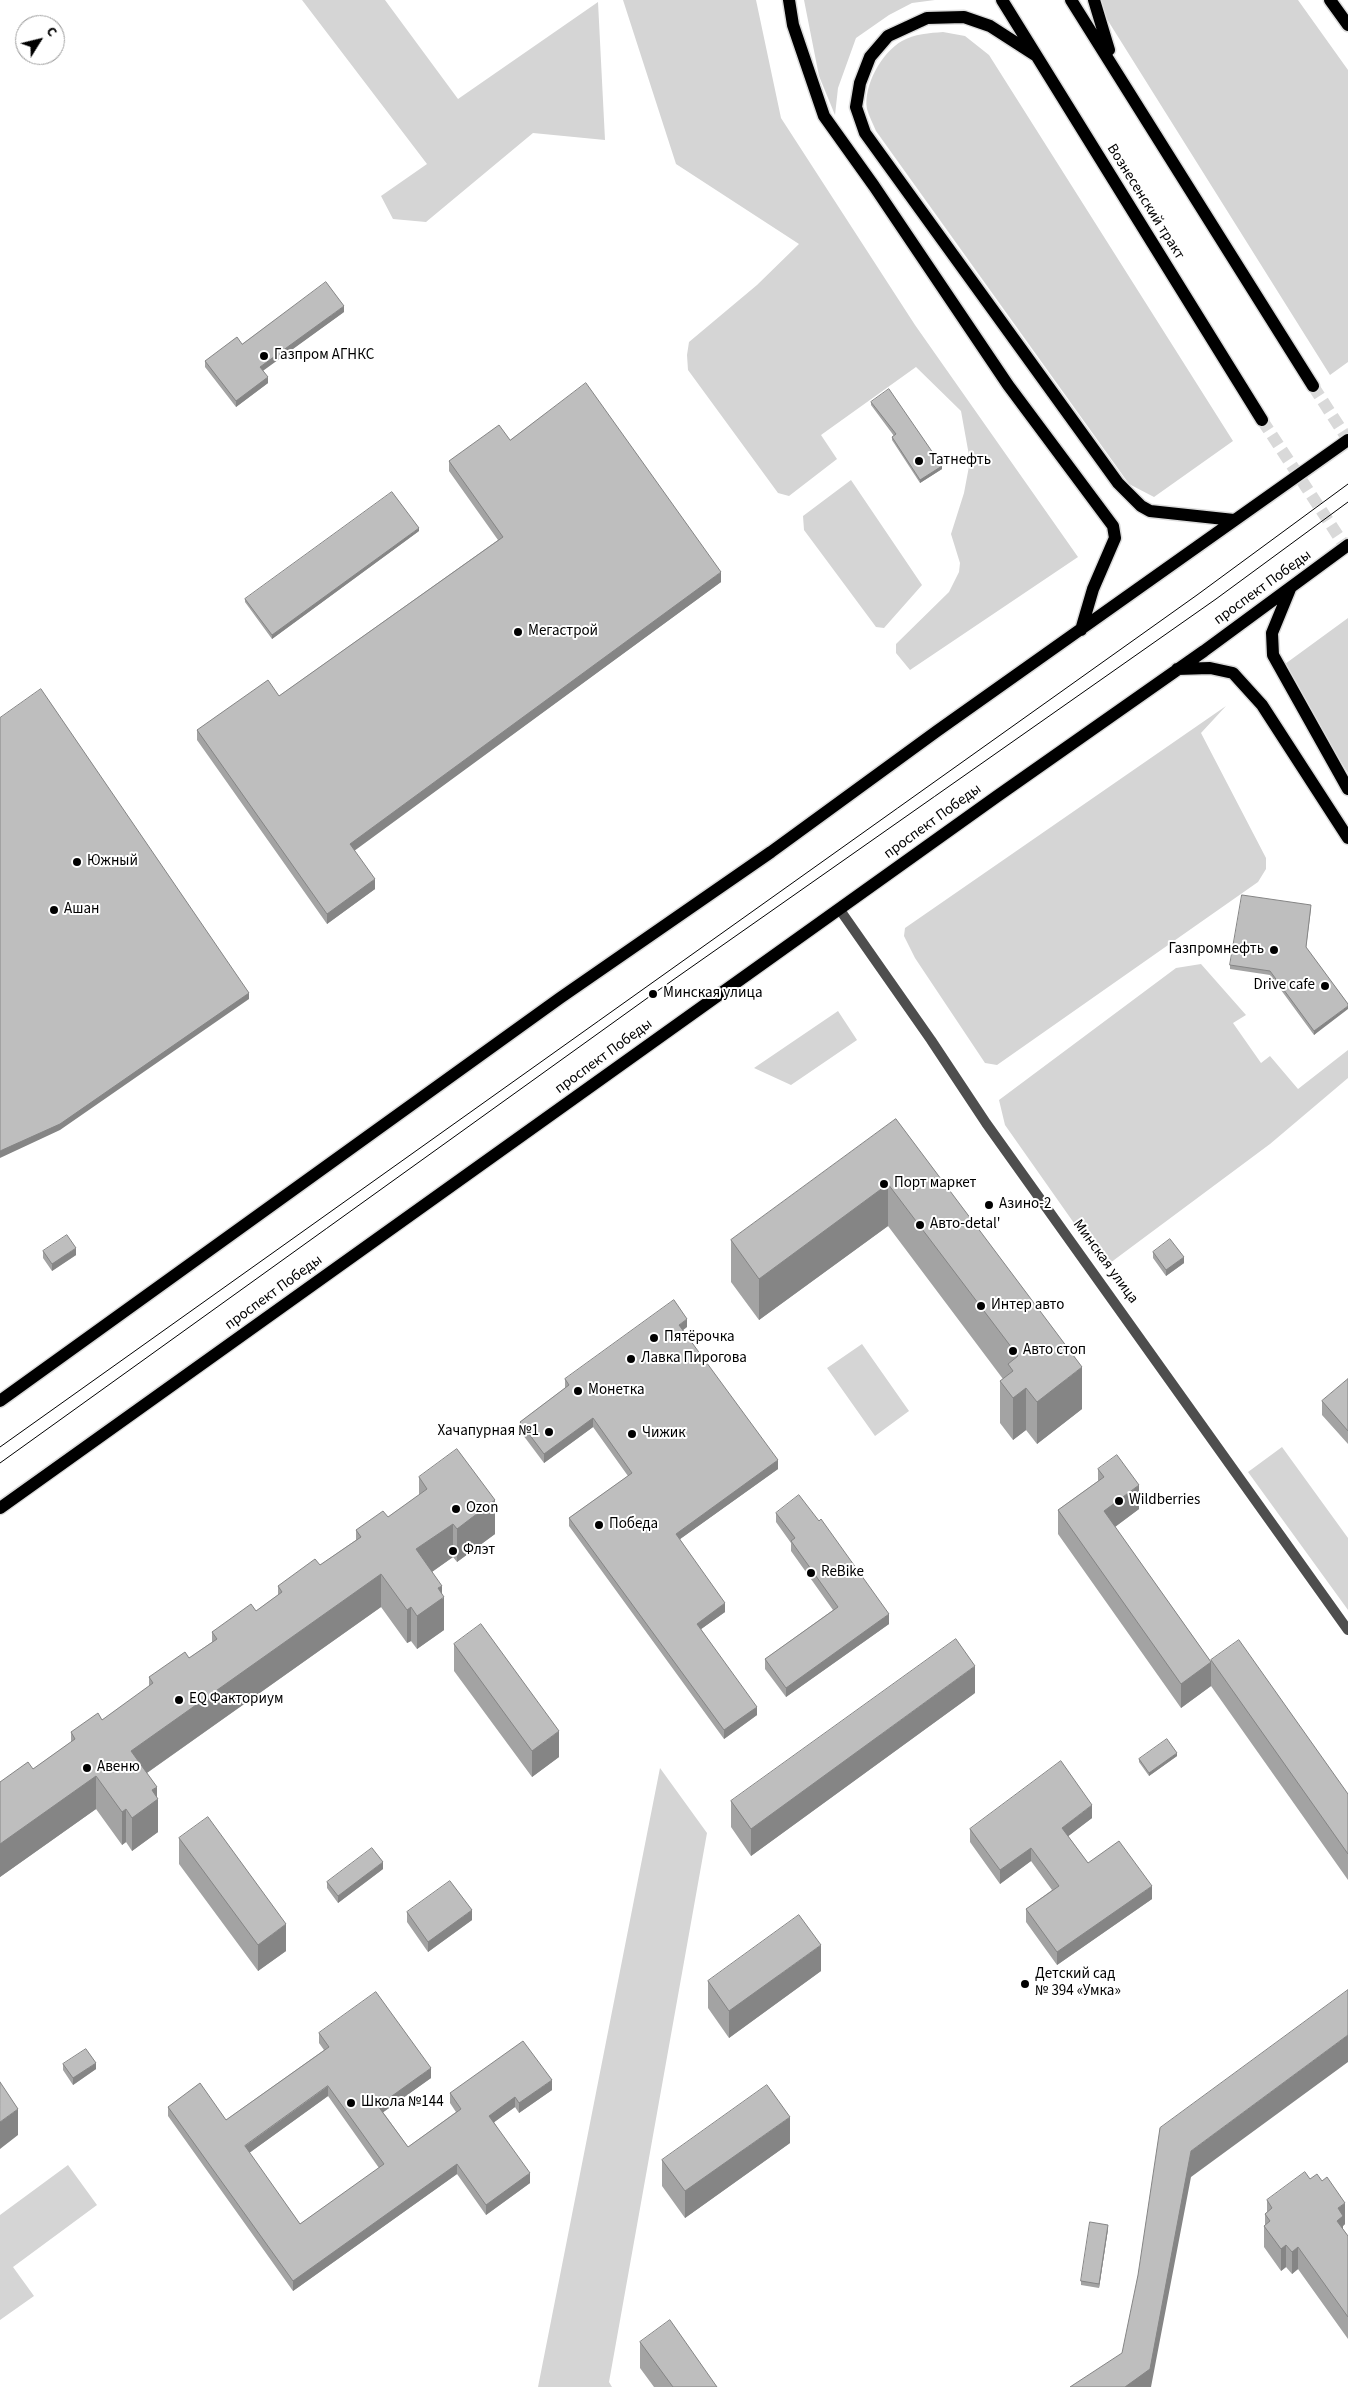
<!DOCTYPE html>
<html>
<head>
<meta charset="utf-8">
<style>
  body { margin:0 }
  #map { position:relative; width:1348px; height:2387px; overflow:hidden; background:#fff; font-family:"Source Sans 3",sans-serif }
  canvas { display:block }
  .north { position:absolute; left:15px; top:15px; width:50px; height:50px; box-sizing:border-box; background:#fff; border:1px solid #999; border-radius:50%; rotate:54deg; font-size:14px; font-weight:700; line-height:20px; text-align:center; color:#000 }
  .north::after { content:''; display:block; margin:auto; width:18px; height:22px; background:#000; clip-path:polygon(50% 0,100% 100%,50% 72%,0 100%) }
</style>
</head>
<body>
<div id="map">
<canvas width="1348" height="2387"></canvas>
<div class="north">С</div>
</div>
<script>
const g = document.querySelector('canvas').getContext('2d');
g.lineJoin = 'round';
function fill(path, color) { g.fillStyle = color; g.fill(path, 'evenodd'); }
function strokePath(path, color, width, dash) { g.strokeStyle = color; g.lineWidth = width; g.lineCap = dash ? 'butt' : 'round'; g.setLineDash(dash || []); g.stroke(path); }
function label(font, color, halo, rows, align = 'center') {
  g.font = font + ' "Source Sans 3",sans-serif'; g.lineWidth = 4; g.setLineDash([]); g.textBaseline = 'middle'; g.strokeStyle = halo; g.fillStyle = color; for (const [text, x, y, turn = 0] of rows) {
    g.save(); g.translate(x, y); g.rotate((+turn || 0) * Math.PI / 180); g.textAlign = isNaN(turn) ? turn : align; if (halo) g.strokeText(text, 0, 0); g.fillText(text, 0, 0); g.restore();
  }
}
const green = new Path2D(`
  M302,0H385L458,99L598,2L605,140L533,133L426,222L393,219L381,196L427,164Z
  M623,0H756L781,118L915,325L1078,557L910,670L896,653V644L949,592L959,572L960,563L951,534L964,493L970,461L961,411L916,367L821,435L837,459L789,496L778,493L688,370L687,355L689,342L757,285L799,244L676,164Z
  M804,0H935L912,3L889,15L856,38L838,88L835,115L819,76Z
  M1095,0H1298L1348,70V362L1330,375Z
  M943,32L965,36L989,55L1233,441L1154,497L1129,484L876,131C873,124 869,116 867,109C863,86 882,52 902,41C914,34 930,33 943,32Z
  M851,480L922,585L884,628L876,627L804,530L803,516Z
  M1348,618V773L1288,679L1285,664Z
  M1226,706L1201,733L1266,858V869L1258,882L997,1065L985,1063L915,958L904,936L905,928Z
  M1201,964L1246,1015L1233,1023L1261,1063L1270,1056L1298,1089L1348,1050V1078L1270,1144L1110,1263L1095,1253L1005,1125L999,1100L1176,968Z
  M838,1011L857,1040L791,1085L754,1068Z
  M862,1344L909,1411L875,1436L827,1368Z
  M1282,1447L1348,1538V1610L1248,1472Z
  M660,1768L707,1833L609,2382L612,2387H538Z
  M68,2165L97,2205L13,2267L34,2296L0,2320V2215Z`);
const primaryTunnel = new Path2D(`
  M1313,386L1348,440
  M1262,420L1348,551`);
const minor = new Path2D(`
  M840,910L931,1040L986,1123L1348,1630`);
const primary = new Path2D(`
  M789,0L793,25L824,116L874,186L1008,385L1113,526L1115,538L1093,589L1081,630
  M1002,0L1262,420
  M1071,0L1313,386
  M1094,0L1109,50
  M1330,0L1348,25
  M1035,55L990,26L964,17L927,18L888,36L870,57L860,83L856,107L865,133L1118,483L1141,506L1150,511L1234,520
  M1290,589L1272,633L1273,655L1348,789
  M1177,669L1210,668L1233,673L1262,705L1348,838
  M0,1401L560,998L771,852L937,731L1348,440
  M0,1508L996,797L1204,651L1348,545`);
const tram = new Path2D(`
  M0,1447L1197,595L1348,484
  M0,1463L653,994L1216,599L1348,502`);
const wall = new Path2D(`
  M344,312L263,370L268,383L236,407L205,367V361L242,344Z
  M871,402L942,469L920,483L892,440V437L894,436L871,405Z
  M510,440L721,582L354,850L375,889L327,924L197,740V730L279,696L498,540L449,471V461Z
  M419,531L272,639L245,602V599Z
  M1311,909L1306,948L1348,1004L1314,1035L1270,975L1230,969V965Z
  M896,1119L1082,1409L1037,1444L1026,1430L1013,1440L1000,1423V1381L1003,1379L888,1226L759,1320L731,1282V1240Z
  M43,1251L76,1255L52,1271L43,1258Z
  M1153,1252L1184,1263L1166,1276L1153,1258Z
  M687,1327L683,1330L778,1469L680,1539L725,1612L701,1629L757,1715L724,1739L569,1526V1518L628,1476L593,1427L544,1463L520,1431V1422L565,1388V1379Z
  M1348,1379V1444L1322,1415V1401Z
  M1098,1469L1139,1509L1115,1527L1211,1662V1660L1348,1794V1880L1211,1686L1181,1708L1058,1534V1510L1098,1481Z
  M419,1477L495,1534L457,1562L453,1557L432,1572L442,1593L444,1630L417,1649L411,1641L407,1643L381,1607L147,1773L157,1797L158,1832L132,1851L126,1842L122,1845L96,1809L0,1877V1782L33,1769L71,1742V1732L102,1720L149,1687V1677L189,1658L212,1642V1632L256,1611L278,1595V1586L320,1565L356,1540V1530L388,1517L419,1495Z
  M776,1513L889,1624L786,1697L765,1669V1659L833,1610L791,1551V1543L776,1522Z
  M454,1644L559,1757L532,1777L454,1671Z
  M975,1693L751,1856L731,1827V1801Z
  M1177,1756L1149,1776L1139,1762V1759Z
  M1092,1818L1068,1836L1088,1863L1152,1899L1057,1965L1026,1922V1909L1052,1890L1031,1861L1000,1884L970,1842V1829Z
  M179,1838L286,1951L258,1971L179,1864Z
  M383,1869L338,1903L327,1888V1882Z
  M407,1912L472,1920L428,1952L407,1922Z
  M821,1971L729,2038L708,2008V1981Z
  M319,2033L431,2078L383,2112L408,2147L456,2112L450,2103V2093L552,2090L519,2113L515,2107L494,2122L530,2183L486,2215L457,2174L293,2291L168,2116V2107L226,2120L324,2050L319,2043ZM328,2096L379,2168L300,2224L249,2153Z
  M63,2064L96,2069L73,2085L63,2070Z
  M790,2143L685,2218L662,2186V2160Z
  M1267,2200L1345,2224L1343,2226V2229L1348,2236V2339L1298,2269L1292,2274L1286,2267L1281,2271L1264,2247V2226L1265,2225V2214L1267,2212Z
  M1108,2229L1099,2288L1081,2285V2281Z
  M640,2342L717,2387H654L640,2368Z`);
const shadedWall = new Path2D(`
  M344,306V312L260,373V367Z
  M268,377V383L236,407V401Z
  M942,466V469L920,483V480Z
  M419,528V531L272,639V635Z
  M721,572V582L350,854V844Z
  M375,879V889L327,924V914Z
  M249,993V999L60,1130L0,1158V1151Z
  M1348,1006V1009L1314,1035V1031Z
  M888,1184V1226L759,1320V1279Z
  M76,1248V1255L52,1271V1264Z
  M1184,1257V1263L1166,1276V1270Z
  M687,1319V1327L679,1333V1325Z
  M1082,1367V1409L1037,1444V1402Z
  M1026,1388V1430L1013,1440V1398Z
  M593,1418V1427L544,1463V1454Z
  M778,1460V1469L676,1542V1534Z
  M1139,1485V1509L1104,1535V1511Z
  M495,1500V1534L457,1562V1529Z
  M453,1524V1557L416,1583V1549Z
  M381,1574V1607L131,1784V1751Z
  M442,1586V1599L444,1597V1630L417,1649V1616L438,1588Z
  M725,1603V1612L697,1632V1624Z
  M411,1607V1641L407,1643V1610Z
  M889,1614V1624L786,1697V1688Z
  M1211,1662V1686L1181,1708V1684Z
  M975,1666V1693L751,1856V1829Z
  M757,1707V1715L724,1739V1730Z
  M559,1731V1757L532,1777V1751Z
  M1177,1753V1756L1149,1776V1773Z
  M96,1776V1809L0,1877V1844Z
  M157,1787V1800L158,1799V1832L132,1851V1818L152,1790Z
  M1092,1805V1818L1062,1841V1828Z
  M126,1809V1842L122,1845V1812Z
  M1031,1848V1861L1000,1884V1870Z
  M383,1862V1869L338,1903V1896Z
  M1152,1886V1899L1057,1965V1952Z
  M472,1910V1920L428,1952V1942Z
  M286,1924V1951L258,1971V1945Z
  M821,1945V1971L729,2038V2011Z
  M1348,2035V2062L1191,2177L1151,2387H1125L1191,2151Z
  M96,2063V2069L73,2085V2078Z
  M431,2068V2078L378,2116V2106Z
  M552,2080V2090L519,2113V2103Z
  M328,2086V2096L245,2156V2146Z
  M515,2097V2107L489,2126V2116Z
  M18,2109V2135L0,2149V2122Z
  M790,2117V2143L685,2218V2191Z
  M457,2164V2174L293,2291V2281Z
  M530,2173V2183L486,2215V2205Z
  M1345,2203V2224L1343,2226V2238L1337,2221L1338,2208Z
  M1108,2225V2229L1099,2288V2284Z
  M1286,2245V2267L1281,2271V2249Z
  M1298,2247V2269L1292,2274V2252Z`);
const building = new Path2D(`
  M326,282L344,306L260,367L268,377L236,401L205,361L237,337L242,344Z
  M586,383L721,572L350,844L375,879L327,914L197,730L268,680L279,696L503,537L449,461L499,425L510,440Z
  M889,389L942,466L920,480L892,437L896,434L871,402Z
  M392,492L419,528L272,635L245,599Z
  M41,689L249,993L60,1124L0,1151V718Z
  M1242,895L1311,905L1306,947L1348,1004V1006L1314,1031L1270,971L1230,965Z
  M896,1119L1082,1367L1037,1402L1026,1388L1013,1398L1000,1381L1013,1371L1008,1364L1018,1356L888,1184L759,1279L731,1240Z
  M67,1235L76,1248L52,1264L43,1251Z
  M1170,1239L1184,1257L1166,1270L1153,1252Z
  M674,1300L687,1319L679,1325L778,1460L676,1534L725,1603L697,1624L757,1707L724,1730L569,1518L632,1473L593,1418L544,1454L520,1422L569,1385L565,1379Z
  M1348,1379V1431L1322,1401Z
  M457,1449L495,1500L457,1529L453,1524L416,1549L442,1586L438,1588L444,1597L417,1616L411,1607L407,1610L381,1574L131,1751L157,1787L152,1790L158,1799L132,1818L126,1809L122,1812L96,1776L0,1844V1782L28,1762L33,1769L75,1739L71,1732L98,1713L102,1720L153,1683L149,1677L185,1652L189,1658L217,1639L212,1632L251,1604L256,1611L282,1592L278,1586L315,1559L320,1565L361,1537L356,1530L383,1511L388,1517L427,1489L419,1477Z
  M1117,1455L1139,1485L1104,1511L1211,1662L1181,1684L1058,1510L1104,1477L1098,1469Z
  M799,1495L819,1521L821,1519L889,1614L786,1688L765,1659L838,1607L791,1541L795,1538L776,1513Z
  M481,1624L559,1731L532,1751L454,1644Z
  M956,1639L975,1666L751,1829L731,1801Z
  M1239,1640L1348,1794V1854L1211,1660Z
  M1167,1739L1177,1753L1149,1773L1139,1759Z
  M1061,1761L1092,1805L1062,1828L1088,1863L1119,1841L1152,1886L1057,1952L1026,1909L1059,1886L1031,1848L1000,1870L970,1829Z
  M208,1817L286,1924L258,1945L179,1838Z
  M372,1848L383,1862L338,1896L327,1882Z
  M450,1881L472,1910L428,1942L407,1912Z
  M799,1915L821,1945L729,2011L708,1981Z
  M1348,1990V2035L1191,2151L1150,2369L1125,2387H1070L1122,2353L1138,2275L1160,2128Z
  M376,1992L431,2068L378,2106L408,2147L461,2109L450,2093L523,2041L552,2080L519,2103L515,2097L489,2116L530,2173L486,2205L457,2164L293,2281L168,2107L200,2083L226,2120L329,2047L319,2033ZM328,2086L384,2164L300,2224L245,2146Z
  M86,2049L96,2063L73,2078L63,2064Z
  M0,2082L18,2109L0,2122Z
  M767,2085L790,2117L685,2191L662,2160Z
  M1305,2172L1310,2179L1317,2174L1322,2181L1327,2177L1345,2203L1338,2208L1343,2216L1337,2221L1348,2236V2317L1298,2247L1292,2252L1286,2245L1281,2249L1264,2226L1270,2221L1265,2214L1272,2208L1267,2200Z
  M1090,2222L1108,2225L1099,2284L1081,2281Z
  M670,2320L717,2387H673L640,2342Z`);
const markers = [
  [264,356,5,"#000"],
  [919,461,5,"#000"],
  [518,632,5,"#000"],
  [77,862,5,"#000"],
  [54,910,5,"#000"],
  [1274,950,5,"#000"],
  [1325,986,5,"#000"],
  [653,994,5,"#000"],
  [884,1184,5,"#000"],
  [989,1205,5,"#000"],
  [920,1225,5,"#000"],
  [981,1306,5,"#000"],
  [654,1338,5,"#000"],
  [1013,1351,5,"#000"],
  [631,1359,5,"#000"],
  [578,1391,5,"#000"],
  [549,1432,5,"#000"],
  [632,1434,5,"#000"],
  [1119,1501,5,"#000"],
  [456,1509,5,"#000"],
  [599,1525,5,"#000"],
  [453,1551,5,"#000"],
  [811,1573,5,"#000"],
  [179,1700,5,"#000"],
  [87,1768,5,"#000"],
  [1025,1984,5,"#000"],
  [351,2103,5,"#000"]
];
const streetNames = [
  ["Вознесенский тракт",1145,202,58],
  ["проспект Победы",1263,588,-36],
  ["проспект Победы",933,822,-36],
  ["проспект Победы",604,1057,-36],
  ["Минская улица",1105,1262,54],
  ["проспект Победы",274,1293,-36]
];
const poiNames = [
  ["Газпром АГНКС",274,356],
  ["Татнефть",929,461],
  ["Мегастрой",528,632],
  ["Южный",87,862],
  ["Ашан",64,910],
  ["Газпромнефть",1264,950,"right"],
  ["Drive cafe",1315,986,"right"],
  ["Минская улица",663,994],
  ["Порт маркет",894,1184],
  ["Азино-2",999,1205],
  ["Авто-detal'",930,1225],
  ["Интер авто",991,1306],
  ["Пятёрочка",664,1338],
  ["Авто стоп",1023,1351],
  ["Лавка Пирогова",641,1359],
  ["Монетка",588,1391],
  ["Хачапурная №1",539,1432,"right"],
  ["Чижик",642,1434],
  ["Wildberries",1129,1501],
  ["Ozon",466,1509],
  ["Победа",609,1525],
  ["Флэт",463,1551],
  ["ReBike",821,1573],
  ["EQ Факториум",189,1700],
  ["Авеню",97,1768],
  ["Детский сад",1035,1975],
  ["№ 394 «Умка»",1035,1992],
  ["Школа №144",361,2103]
];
fill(green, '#d5d5d5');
strokePath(primaryTunnel, '#d9d9d9', 12, [12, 6]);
strokePath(primary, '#dbdbdb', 15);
strokePath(minor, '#4e4e4e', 10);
strokePath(primary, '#000', 12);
strokePath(tram, '#000', 1);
fill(wall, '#a3a3a3');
fill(shadedWall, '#858585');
fill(building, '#bebebe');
strokePath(building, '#858585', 1);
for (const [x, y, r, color] of markers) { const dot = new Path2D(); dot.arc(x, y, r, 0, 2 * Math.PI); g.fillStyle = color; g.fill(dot); strokePath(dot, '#fff', 2); }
label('15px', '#000', '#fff', streetNames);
label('15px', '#000', '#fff', poiNames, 'left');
</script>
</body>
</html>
